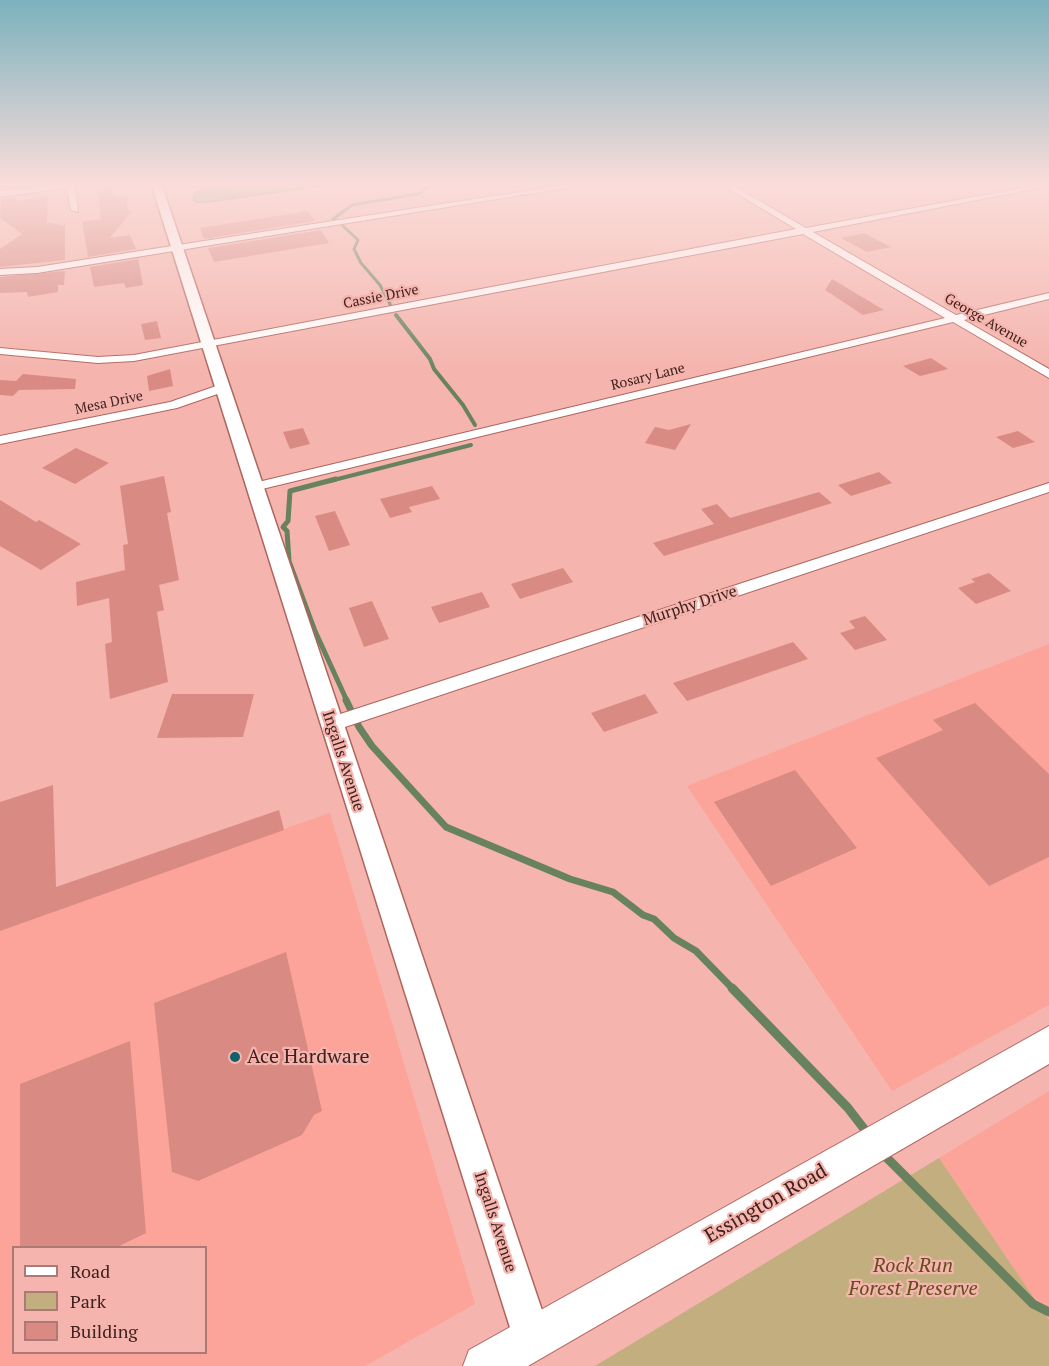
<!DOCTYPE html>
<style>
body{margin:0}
#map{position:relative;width:1049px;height:1366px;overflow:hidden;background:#f5b4ad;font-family:"PT Serif",serif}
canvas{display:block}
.legend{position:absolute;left:12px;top:1246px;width:195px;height:108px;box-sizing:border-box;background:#f5b4ad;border:2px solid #ac7974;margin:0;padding:8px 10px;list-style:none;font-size:18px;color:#3f211e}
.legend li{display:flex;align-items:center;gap:12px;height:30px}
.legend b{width:30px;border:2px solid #ac7974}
</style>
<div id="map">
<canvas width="1049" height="1366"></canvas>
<ul class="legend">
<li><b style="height:8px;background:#fff"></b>Road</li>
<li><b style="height:16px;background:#c3ae7f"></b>Park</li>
<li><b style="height:16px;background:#d98b83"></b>Building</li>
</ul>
</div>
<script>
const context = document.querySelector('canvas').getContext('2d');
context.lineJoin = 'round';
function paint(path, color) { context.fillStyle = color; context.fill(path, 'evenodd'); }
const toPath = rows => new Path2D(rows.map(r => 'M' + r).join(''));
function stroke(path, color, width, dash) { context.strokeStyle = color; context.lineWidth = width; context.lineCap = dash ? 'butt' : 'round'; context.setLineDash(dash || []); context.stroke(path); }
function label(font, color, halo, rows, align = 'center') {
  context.font = font + ' "PT Serif",serif'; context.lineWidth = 4.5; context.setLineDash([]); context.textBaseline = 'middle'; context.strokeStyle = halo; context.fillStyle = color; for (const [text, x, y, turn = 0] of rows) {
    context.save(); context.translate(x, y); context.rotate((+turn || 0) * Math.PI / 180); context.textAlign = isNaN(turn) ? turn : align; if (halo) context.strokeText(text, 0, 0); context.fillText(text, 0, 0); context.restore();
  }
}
paint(toPath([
 [1049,644,1049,1005,892,1091,687,786],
 [330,813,475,1304,365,1366,0,1366,0,928],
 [14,1248,206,1248,206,1352,14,1352],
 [1049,1091,1049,1320,939,1158]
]), '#fca49a');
paint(toPath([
 [939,1158,1049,1320,1049,1366,595,1366]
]), '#c3ae7f');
const water = toPath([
 [254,183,343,183,208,202,196,202,193,199,196,192,202,190,254,183]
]);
paint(water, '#79ac7c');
stroke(water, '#688260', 1.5);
stroke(toPath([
 [336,221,333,219,352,205,418,194,433,183],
 [343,226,358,240,354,249,361,263,380,285,391,306]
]), '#688260', 3);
stroke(toPath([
 [396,315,430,359,434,369,463,405,475,425],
 [330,481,471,445]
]), '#688260', 4);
stroke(toPath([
 [336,479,290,491,288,521,283,527,287,531,289,561,315,631,347,701]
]), '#688260', 5);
stroke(toPath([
 [346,700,359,727,372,746,446,827,570,879,613,892,643,915,654,919,674,938,696,951,733,989]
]), '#688260', 7);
stroke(toPath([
 [732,988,848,1108,868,1134],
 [883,1154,1033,1304,1049,1312]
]), '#688260', 9);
paint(toPath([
 [110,186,114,197,127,197,128,211,132,211,110,238,130,235,136,249,88,257,82,222,101,219,97,188],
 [48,196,47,223,65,225,65,260,0,267,0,249,22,234,0,218,1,199,16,197,16,201],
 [308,211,315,221,204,239,200,228],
 [321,230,329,243,214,262,208,248],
 [864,233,891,247,867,252,841,238],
 [138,259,143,285,126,288,124,283,94,287,90,267],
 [65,271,64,285,58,285,58,292,28,297,27,292,0,293,0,277],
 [832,279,884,310,863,315,825,290],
 [157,321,161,338,145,340,141,324],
 [931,358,948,369,920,376,903,366],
 [170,369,173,386,149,391,147,376],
 [23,374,76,379,75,389,19,390,13,396,0,395,0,380,16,381],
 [691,424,675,450,645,443,655,427,669,430],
 [303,428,310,444,290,449,283,432],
 [1018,431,1035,442,1013,448,996,437],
 [76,448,109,463,75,484,42,468],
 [879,472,892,483,851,496,838,485],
 [164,476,171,512,167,513,179,580,159,585,164,610,157,612,168,682,110,699,105,644,112,642,109,598,77,606,76,582,125,570,123,545,128,544,120,486],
 [432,486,440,499,409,507,412,512,390,518,380,499],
 [819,492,832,503,664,556,653,543,714,524,701,509,717,504,730,518],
 [0,500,36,522,39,520,81,544,41,570,0,546],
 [335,511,350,545,329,551,315,516],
 [563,568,573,582,520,599,511,584],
 [989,573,1011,591,976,604,958,588,975,582,971,579],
 [482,592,490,607,439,623,431,607],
 [372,601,389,639,364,647,349,608],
 [865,616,887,640,855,650,840,633,855,628,849,621],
 [793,642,808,659,687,701,673,683],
 [172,694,254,694,243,737,157,738],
 [645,694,658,713,604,732,591,713],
 [975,703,1049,774,1049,857,989,886,876,758,943,730,933,720],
 [795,770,857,848,771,886,714,802],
 [53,785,56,887,279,810,284,830,0,931,0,802],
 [286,952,322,1111,314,1115,302,1135,198,1181,172,1172,154,1003],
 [130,1041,146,1233,115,1248,20,1248,20,1084]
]), '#d98b83');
const minor = toPath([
 [66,183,89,183,75,187,78,212,71,210,67,188,0,197,0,191,66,183],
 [577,183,597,183,37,273,0,275,0,269,37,267,577,183],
 [719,183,729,183,806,228,1049,183,1049,186,813,232,956,315,1049,293,1049,299,964,320,1049,369,1049,378,953,322,254,491,247,487,254,483,945,318,803,234,134,361,98,363,0,354,0,348,98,357,134,355,796,229,719,183],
 [222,384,226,385,226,391,177,408,0,444,0,436,170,402,222,384],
 [1049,483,1049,492,339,729,332,732,325,729,323,724,325,719,1049,483]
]);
const tertiary = toPath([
 [151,183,161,183,551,1337,546,1351,532,1356,518,1351,513,1337,151,183]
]);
const secondary = toPath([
 [1049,1026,1049,1064,528,1366,463,1366,469,1350,1049,1026]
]);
stroke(minor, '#af655e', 2);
stroke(tertiary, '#af655e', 3);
stroke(secondary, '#af655e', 2);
paint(minor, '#fff');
paint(tertiary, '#fff');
paint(secondary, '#fff');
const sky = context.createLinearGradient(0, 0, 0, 374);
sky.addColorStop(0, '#7bb1bd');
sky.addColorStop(0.49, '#faddda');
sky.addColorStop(1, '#faddda00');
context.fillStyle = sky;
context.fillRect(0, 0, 1049, 374);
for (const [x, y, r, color] of [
 [235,1057,6,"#12616a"]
]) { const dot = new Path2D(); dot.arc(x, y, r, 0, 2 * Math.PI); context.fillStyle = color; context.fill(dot); stroke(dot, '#f5b4ad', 2); }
label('14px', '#3f211e', '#f5b4ad', [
 ["Cassie Drive",381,297,-11],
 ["George Avenue",986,321,30],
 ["Rosary Lane",648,377,-14],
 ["Mesa Drive",109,403,-12]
]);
label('16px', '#3f211e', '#f5b4ad', [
 ["Murphy Drive",690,606,-18],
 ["Ingalls Avenue",343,761,72],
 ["Ingalls Avenue",495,1222,72]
]);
label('20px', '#3f211e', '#f5b4ad', [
 ["Ace Hardware",247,1057]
], 'left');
label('20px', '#3f211e', '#f5b4ad', [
 ["Essington Road",766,1204,-30]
]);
label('italic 20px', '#634e1e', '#f5b4ad', [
 ["Rock Run",913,1266],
 ["Forest Preserve",913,1289]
]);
</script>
